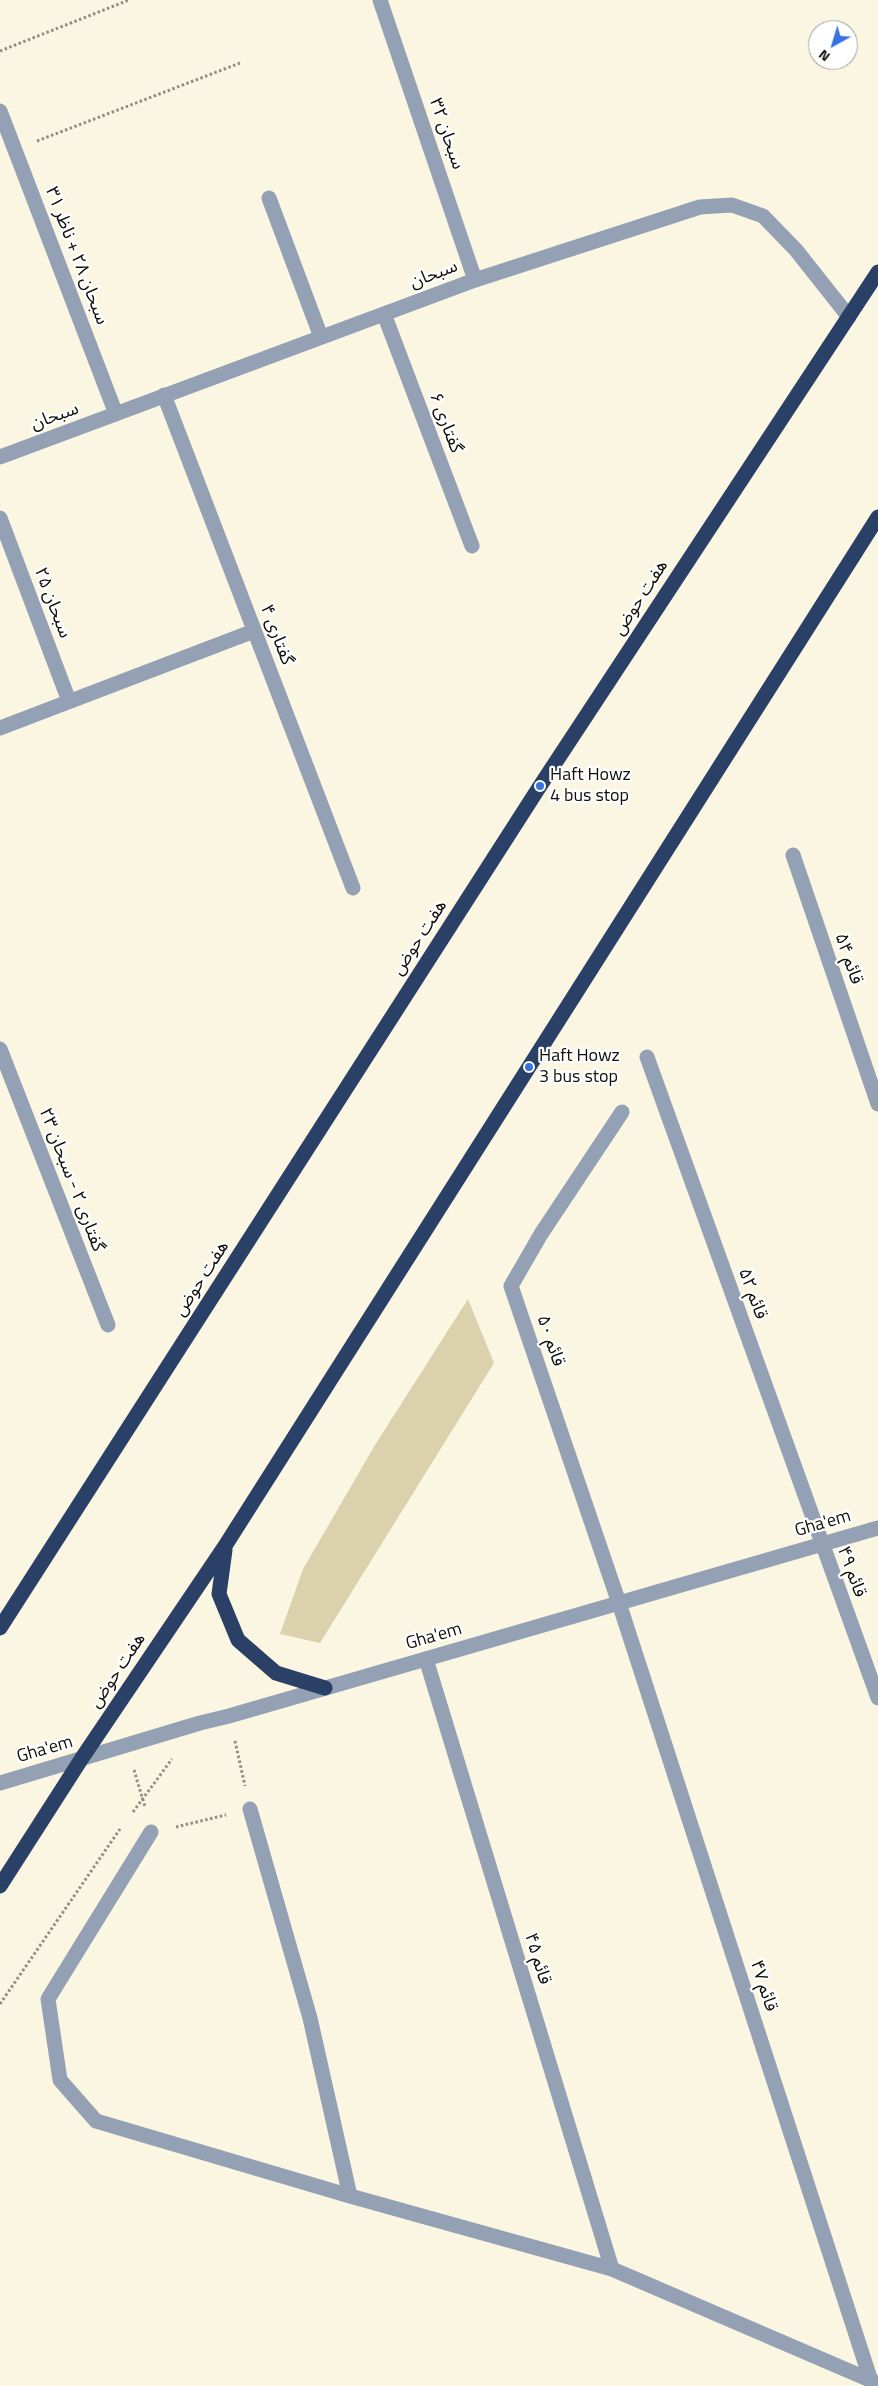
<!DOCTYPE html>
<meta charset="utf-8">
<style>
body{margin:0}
#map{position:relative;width:878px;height:2386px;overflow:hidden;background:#fbf6e2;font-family:"Titillium Web",sans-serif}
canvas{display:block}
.north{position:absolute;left:808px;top:20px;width:50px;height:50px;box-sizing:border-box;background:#fff;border:1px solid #a09f9d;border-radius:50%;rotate:219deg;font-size:14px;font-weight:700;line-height:20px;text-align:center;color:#121009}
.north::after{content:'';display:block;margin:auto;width:18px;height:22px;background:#3871e1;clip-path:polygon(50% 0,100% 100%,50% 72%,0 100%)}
</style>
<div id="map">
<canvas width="878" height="2386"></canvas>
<div class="north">N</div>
</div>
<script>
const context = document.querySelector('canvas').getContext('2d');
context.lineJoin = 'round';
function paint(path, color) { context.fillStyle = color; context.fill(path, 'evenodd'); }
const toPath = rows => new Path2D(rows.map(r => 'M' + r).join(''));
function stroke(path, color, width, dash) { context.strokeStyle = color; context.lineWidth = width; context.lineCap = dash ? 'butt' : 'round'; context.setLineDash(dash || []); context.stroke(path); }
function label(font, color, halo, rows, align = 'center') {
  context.font = font + ' "Titillium Web","Noto Sans Arabic",sans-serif'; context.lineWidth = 4.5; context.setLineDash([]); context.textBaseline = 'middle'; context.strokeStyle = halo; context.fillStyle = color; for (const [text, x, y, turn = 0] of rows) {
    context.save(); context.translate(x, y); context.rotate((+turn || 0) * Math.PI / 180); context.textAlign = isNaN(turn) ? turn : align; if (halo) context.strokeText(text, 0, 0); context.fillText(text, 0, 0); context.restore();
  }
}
paint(toPath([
 [468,1299,494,1363,320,1643,280,1634,303,1569,375,1445]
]), '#dbd2ad');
stroke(toPath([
 [0,51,129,0],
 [37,141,240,63],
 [235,1741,245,1786],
 [134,1770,145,1807],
 [133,1812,172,1759],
 [176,1827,226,1815],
 [0,2004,120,1829]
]), '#928e80', 3, [2.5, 2.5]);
stroke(toPath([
 [380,0,475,280],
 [0,111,116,414],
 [269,198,321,337],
 [384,314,472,546],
 [164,395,353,888],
 [0,457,475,280,700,207,732,205,763,216,796,250,849,317],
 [0,518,69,701],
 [0,728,254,631],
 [793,855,878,1104],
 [0,1049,108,1325],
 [647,1057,878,1698],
 [622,1112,541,1234,511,1286,619,1603,871,2381],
 [426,1659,612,2269],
 [0,1783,200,1723,229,1716,878,1528],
 [250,1809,310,2018,350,2196],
 [151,1832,48,1999,60,2080,96,2121,350,2196,612,2269,877,2383]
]), '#94a0b4', 15);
stroke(toPath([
 [225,1550,219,1594,238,1640,276,1673,325,1688],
 [0,1628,540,786,878,272],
 [0,1886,82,1758,225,1546,878,517]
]), '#2b4066', 15);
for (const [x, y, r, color] of [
 [540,786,5,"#3871e1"],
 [529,1067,5,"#3871e1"]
]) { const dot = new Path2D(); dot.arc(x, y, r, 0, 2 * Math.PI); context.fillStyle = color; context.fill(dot); stroke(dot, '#fff', 2); }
label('18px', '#121009', '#fff', [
 ["سبحان ۳۲",446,134,71],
 ["سبحان ۲۸ + ناظر ۳۱",76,256,69],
 ["سبحان",434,275,-21],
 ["سبحان",55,417,-20],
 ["گفتاری ۶",445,423,69],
 ["هفت حوض",641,598,-57],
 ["سبحان ۲۵",52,603,69],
 ["گفتاری ۴",276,635,69],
 ["هفت حوض",420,938,-57],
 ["قائم ۵۴",848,959,71],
 ["گفتاری ۲ - سبحان ۲۳",71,1180,69],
 ["هفت حوض",202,1279,-57],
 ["قائم ۵۲",752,1294,70],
 ["قائم ۵۰",550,1341,71],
 ["Gha'em",823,1524,-16],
 ["قائم ۴۹",851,1572,70],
 ["Gha'em",434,1637,-16],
 ["هفت حوض",118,1671,-56],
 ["Gha'em",45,1750,-16],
 ["قائم ۴۵",537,1959,73],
 ["قائم ۴۷",763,1986,72]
]);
label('18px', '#121009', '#fff', [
 ["Haft Howz",550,776],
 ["4 bus stop",550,797],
 ["Haft Howz",539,1057],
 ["3 bus stop",539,1078]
], 'left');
</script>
